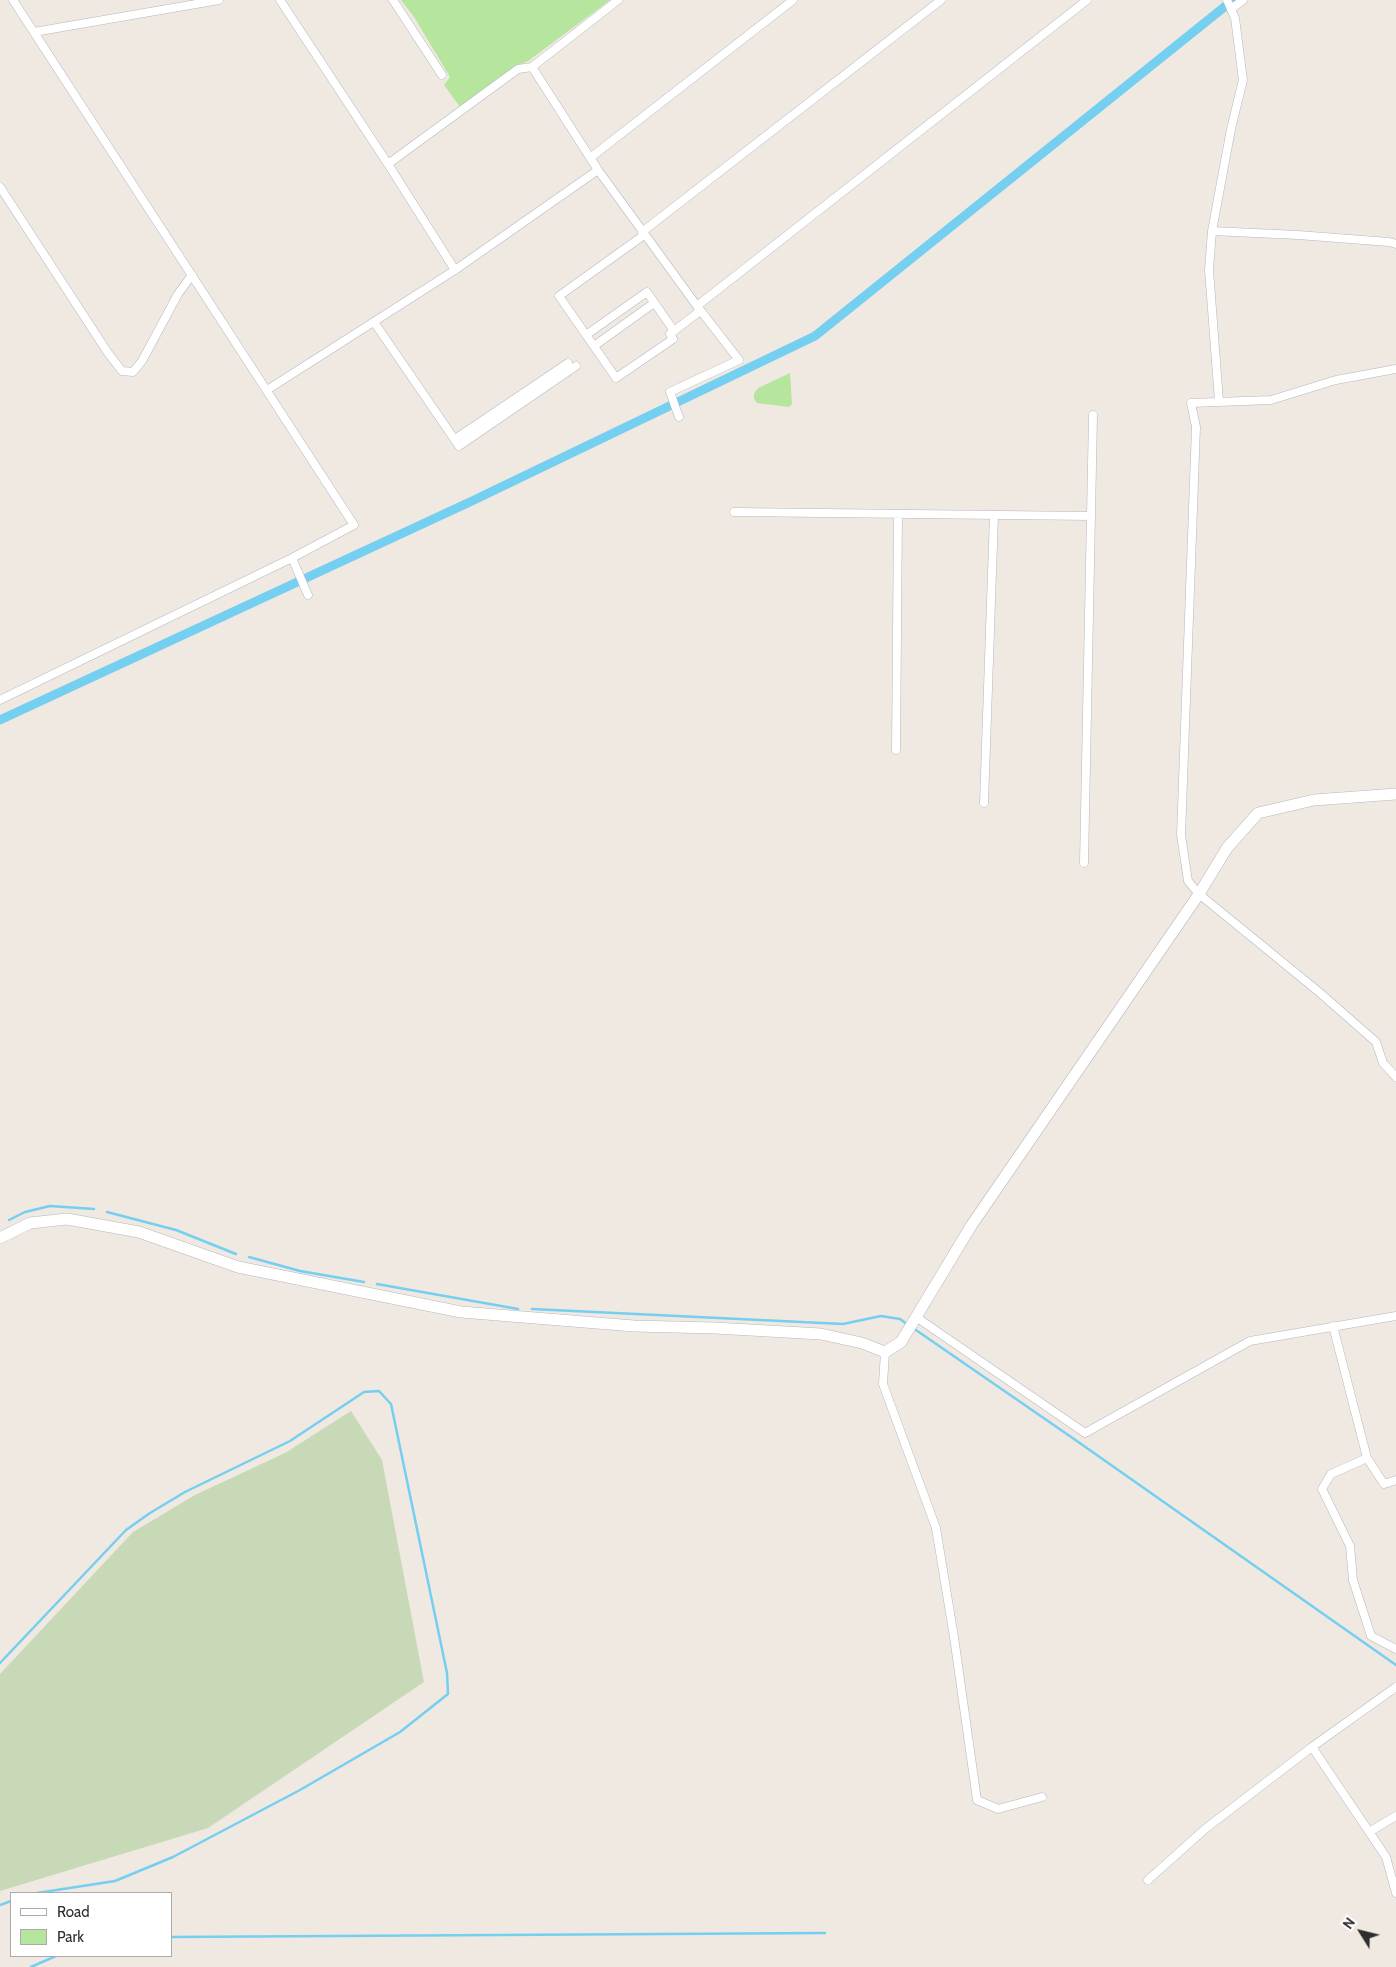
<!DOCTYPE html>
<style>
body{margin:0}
#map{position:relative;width:1396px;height:1967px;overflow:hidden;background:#efe9e1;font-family:Cabin,sans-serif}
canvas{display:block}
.legend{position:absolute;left:10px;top:1892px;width:162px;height:65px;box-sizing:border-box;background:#fff;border:1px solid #ababab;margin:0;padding:6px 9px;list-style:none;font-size:15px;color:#2e2e2e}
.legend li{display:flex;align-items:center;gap:10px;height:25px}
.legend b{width:25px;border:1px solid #ababab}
.north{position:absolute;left:1336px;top:1907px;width:50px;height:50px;-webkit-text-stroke:4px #fff;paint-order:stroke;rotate:306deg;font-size:14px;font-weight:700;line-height:20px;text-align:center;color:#2e2e2e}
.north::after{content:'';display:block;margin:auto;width:18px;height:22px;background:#2e2e2e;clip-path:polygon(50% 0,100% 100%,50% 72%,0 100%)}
</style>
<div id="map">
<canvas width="1396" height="1967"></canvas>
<ul class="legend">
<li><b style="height:6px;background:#fff"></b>Road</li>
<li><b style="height:14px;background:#b6e59e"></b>Park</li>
</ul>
<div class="north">N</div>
</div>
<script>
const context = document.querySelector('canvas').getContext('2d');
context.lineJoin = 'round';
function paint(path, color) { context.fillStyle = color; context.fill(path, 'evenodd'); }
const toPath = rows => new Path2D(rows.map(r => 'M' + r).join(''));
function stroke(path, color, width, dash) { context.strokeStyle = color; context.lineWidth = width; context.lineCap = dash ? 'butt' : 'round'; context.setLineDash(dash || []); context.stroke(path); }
paint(toPath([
 [401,0,610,0,528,61,514,67,460,107,444,85,450,77,414,17],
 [790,373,792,404,789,407,757,403,754,399,754,394,758,388]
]), '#b6e59e');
paint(toPath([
 [351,1411,382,1460,424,1682,208,1828,0,1891,0,1674,133,1532,195,1495,285,1453]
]), '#c8d9b8');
stroke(toPath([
 [107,1212,176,1230,236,1254],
 [9,1220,25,1212,50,1206,94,1209],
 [249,1257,300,1271,364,1282],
 [377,1284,518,1309],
 [532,1309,843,1324,881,1316,900,1319,908,1325],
 [913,1328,1074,1439,1396,1665],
 [0,1663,126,1530,150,1513,185,1492,290,1441,364,1392,379,1391,391,1404,447,1673,448,1694,400,1732,300,1790,173,1857,115,1881,37,1893],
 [0,1905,11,1901],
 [171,1937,825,1933],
 [31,1967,56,1956]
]), '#75cff0', 2.5);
stroke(toPath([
 [0,720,472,501,815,336,1233,0]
]), '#75cff0', 9);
const street = toPath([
 [280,0,388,164,455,270],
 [393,0,442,75],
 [1231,9,1243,0],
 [34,32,219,0],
 [532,67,598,170,697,306,739,360,670,392,679,417],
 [590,158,793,0],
 [388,164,518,69,532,67,618,0],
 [0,187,108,353,122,371,133,372,142,361,178,294,192,275],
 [1212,231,1298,235,1389,242,1396,244],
 [642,232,941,0],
 [644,235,559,296,616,378,673,339,670,334,700,311],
 [697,306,1087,0],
 [374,322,459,446,576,366],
 [586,335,647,292,674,331],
 [594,346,654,303],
 [1396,369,1336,380,1271,400,1191,403,1196,427,1181,835,1188,881,1199,894,1319,992,1376,1042,1383,1063,1396,1077],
 [267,390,455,270,598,170],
 [1219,401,1209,270,1212,231,1231,129,1243,80,1235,18,1227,0],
 [455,439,568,363],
 [734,512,1091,516],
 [292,558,308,595],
 [0,700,292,558,354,525,13,0],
 [896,750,898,514],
 [984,803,994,515],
 [1084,863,1093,415],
 [916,1317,1085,1433,1250,1341,1396,1316],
 [1333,1326,1367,1458,1384,1484,1396,1480],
 [885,1352,883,1384,936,1528,954,1637,977,1800,998,1809,1042,1797],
 [1367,1458,1331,1474,1322,1489,1350,1546,1353,1580,1371,1636,1396,1649],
 [1312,1747,1386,1857,1396,1893],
 [1369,1832,1396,1816],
 [1148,1880,1205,1829,1312,1747,1396,1687]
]);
const secondary = toPath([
 [0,1238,30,1223,67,1219,139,1232,238,1267,461,1312,634,1326,715,1328,821,1334,862,1343,885,1352,901,1342,971,1226,1199,894,1227,848,1258,813,1314,800,1396,794]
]);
stroke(street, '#b4b7c1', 9);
stroke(secondary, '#b4b7c1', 12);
stroke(street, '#fff', 8);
stroke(secondary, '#fff', 11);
</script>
